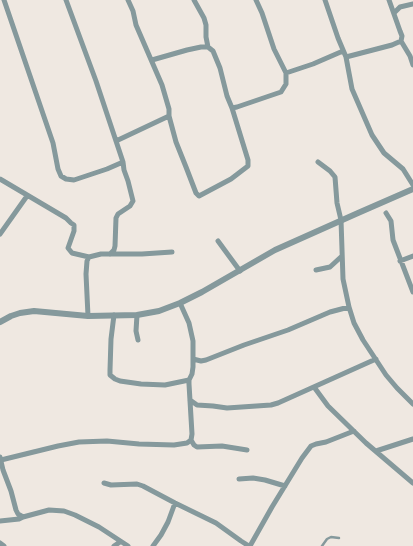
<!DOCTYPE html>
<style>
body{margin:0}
canvas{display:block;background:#efe8e1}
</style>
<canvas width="413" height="546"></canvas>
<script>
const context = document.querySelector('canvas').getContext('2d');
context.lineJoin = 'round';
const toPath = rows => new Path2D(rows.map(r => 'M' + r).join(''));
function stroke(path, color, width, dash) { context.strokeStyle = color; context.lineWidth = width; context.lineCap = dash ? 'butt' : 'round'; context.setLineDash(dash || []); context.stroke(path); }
stroke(toPath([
 [322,546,327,539,331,537,339,538]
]), '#85999c', 2.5);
stroke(toPath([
 [4,0,53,143,58,169,61,176,66,179,74,180,107,169,123,162,96,81,66,0],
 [194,0,204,18,206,25,206,37,208,47],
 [325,0,338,38,346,57,352,89,372,135,384,153,403,169,413,185],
 [389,0,400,31,402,36,401,41,410,56,413,65],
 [394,13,400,7,413,4],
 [346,57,392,45,401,41],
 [152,60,187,50,201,47,208,47,213,51,220,68,227,96,232,108,248,160,248,166,231,179,199,196,196,193,186,167,176,142,169,116],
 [286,73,313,64,343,51],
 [232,108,237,107,281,92,286,84,286,73,274,49,262,13,256,0],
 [116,141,169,116,169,109,162,85,136,25,133,11,128,0],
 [318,162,330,171,335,177,337,203,341,220,343,279,349,307,354,323,363,340,386,375,397,388,413,404],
 [0,179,66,218,71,223,74,225,74,231,68,248,72,253,89,257,101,254,142,254,172,252],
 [386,213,391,221,393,240,413,292],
 [0,234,27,196],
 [218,241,240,271],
 [110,254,114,250,115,246,116,218,118,214,130,206,133,201,128,181,124,170,123,162],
 [400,261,413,256],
 [316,270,330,267,342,256],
 [114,315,111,339,110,370,110,375,115,379,120,381,141,384,165,385,189,380],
 [137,315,136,331,138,340],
 [88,316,86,274,87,261,89,257],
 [193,359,201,361,206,360,244,345,288,330,330,312,349,307],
 [314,387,328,406,366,443,413,483],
 [190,400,197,405,213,406,227,408,271,405,278,403,376,359],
 [191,440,194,445,197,447,222,446,247,450],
 [376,451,413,439],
 [0,457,3,470,11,491,16,510,18,514,23,517],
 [1,460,58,446,79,442,107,441,139,444,174,445,187,443,191,440,192,434,189,384,189,380,192,374,193,367,193,341,189,323,180,303],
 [239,479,253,478,265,480,285,486],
 [104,483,111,485,137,484,143,486,175,503,216,523,241,541,249,546],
 [0,521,19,519,23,517,49,510,64,511,75,515,99,527,128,546],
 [0,543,4,546],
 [114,546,120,542],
 [153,546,161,535,168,522,175,503],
 [250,546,272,507,302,458,311,446,316,444,326,442,354,431]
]), '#85999c', 5);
stroke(toPath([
 [0,322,11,316,20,313,34,311,88,316,137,315,159,311,180,303,202,292,275,250,358,213,413,189]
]), '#85999c', 6);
</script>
